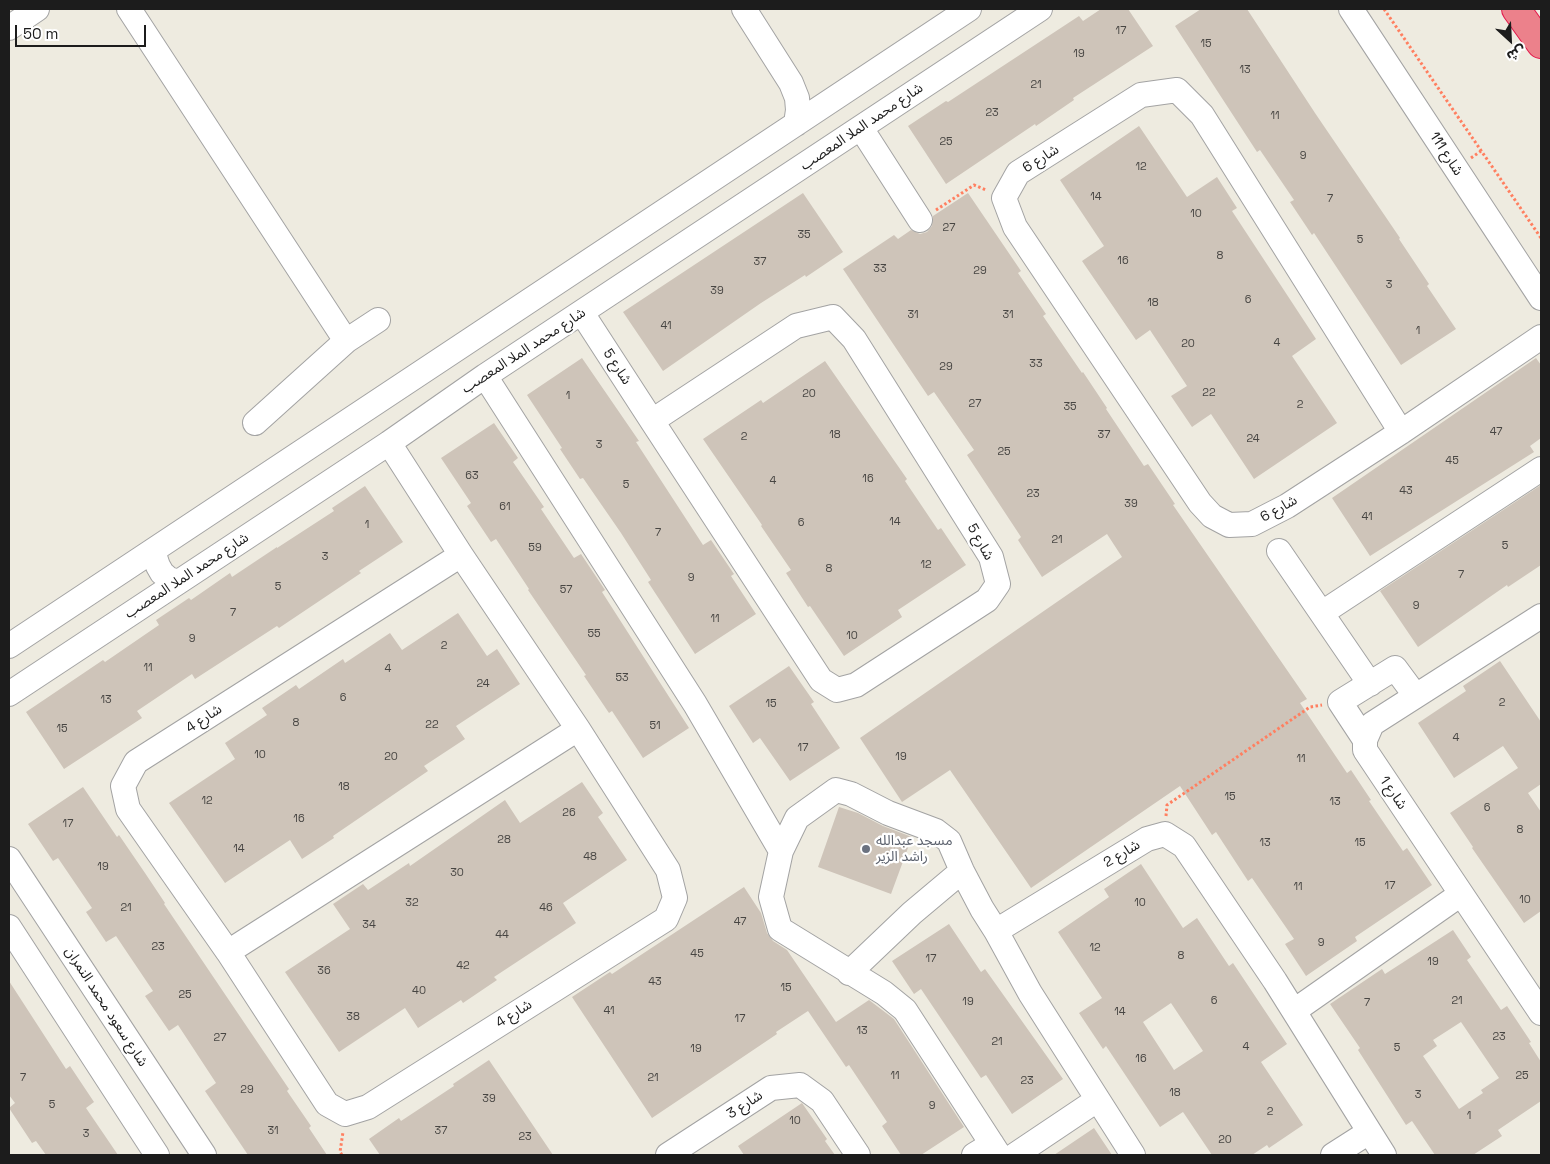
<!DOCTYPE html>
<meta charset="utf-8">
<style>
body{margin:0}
#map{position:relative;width:1550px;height:1164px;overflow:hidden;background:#eeebe0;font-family:"Space Grotesk","Noto Sans Arabic",sans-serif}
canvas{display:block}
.frame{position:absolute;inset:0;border:10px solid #1c1c1c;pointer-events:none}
.north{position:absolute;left:1485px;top:15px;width:50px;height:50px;-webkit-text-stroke:4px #fff;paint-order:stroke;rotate:155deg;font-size:14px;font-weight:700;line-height:20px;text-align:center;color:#1c1c1c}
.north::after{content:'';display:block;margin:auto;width:18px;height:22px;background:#1c1c1c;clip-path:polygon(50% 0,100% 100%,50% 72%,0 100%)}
.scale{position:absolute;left:15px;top:25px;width:131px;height:22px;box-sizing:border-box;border:2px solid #1c1c1c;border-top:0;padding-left:6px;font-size:15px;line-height:18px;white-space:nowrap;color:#1c1c1c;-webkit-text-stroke:4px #fff;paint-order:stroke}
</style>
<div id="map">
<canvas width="1550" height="1164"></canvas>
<div class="frame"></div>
<div class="north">ش</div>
<div class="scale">50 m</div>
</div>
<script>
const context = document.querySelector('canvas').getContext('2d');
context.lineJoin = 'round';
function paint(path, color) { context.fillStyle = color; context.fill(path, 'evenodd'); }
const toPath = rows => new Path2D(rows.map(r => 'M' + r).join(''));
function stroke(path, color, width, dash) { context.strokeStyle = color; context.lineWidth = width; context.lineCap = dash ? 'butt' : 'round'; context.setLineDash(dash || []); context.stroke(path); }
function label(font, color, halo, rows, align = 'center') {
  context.font = font + ' "Space Grotesk","Noto Sans Arabic",sans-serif'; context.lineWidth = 4.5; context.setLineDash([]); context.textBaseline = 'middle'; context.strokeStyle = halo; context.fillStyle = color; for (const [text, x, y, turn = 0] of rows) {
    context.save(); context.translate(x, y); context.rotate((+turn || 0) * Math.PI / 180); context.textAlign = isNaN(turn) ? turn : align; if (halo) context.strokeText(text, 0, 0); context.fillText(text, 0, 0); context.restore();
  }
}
paint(toPath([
 [1101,9,1128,9,1153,46,1073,98,1074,100,1036,126,1035,124,946,184,908,126,946,101,948,102,1079,16,1083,21],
 [1201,9,1247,9,1315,113,1400,238,1399,239,1429,284,1427,286,1456,329,1401,365,1314,233,1312,235,1290,202,1294,200,1260,150,1257,152,1175,26],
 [1139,126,1187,197,1217,177,1237,208,1232,211,1316,339,1292,356,1337,423,1254,479,1211,414,1192,427,1171,396,1187,386,1150,330,1136,340,1082,261,1104,246,1060,180],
 [803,193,843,252,806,277,805,275,761,303,663,371,623,312],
 [968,193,1021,271,1018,273,1046,314,1043,316,1082,373,1083,372,1107,408,1106,409,1144,466,1148,464,1175,504,1173,505,1307,699,1300,703,1347,773,1351,770,1371,800,1369,801,1403,851,1407,848,1432,885,1355,937,1357,941,1306,976,1285,944,1294,939,1252,878,1248,881,1216,832,1212,835,1180,786,1031,888,950,770,902,802,860,738,1122,557,1107,534,1042,577,1018,540,1021,537,967,455,974,450,934,392,928,396,843,269,894,235,898,239,911,230,920,234,927,232,932,226,933,216],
 [582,358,639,441,636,442,703,545,711,540,734,574,731,576,756,614,695,654,648,582,651,580,621,533,583,478,580,479,560,449,562,448,527,395],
 [1536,358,1541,365,1541,438,1530,446,1534,452,1370,556,1332,498],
 [825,361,907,479,905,481,938,530,941,528,966,565,898,610,902,617,844,656,810,606,808,607,786,573,791,570,761,526,762,525,703,439,761,400,763,403],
 [494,423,518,458,513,462,544,507,541,509,574,558,581,554,605,590,602,592,689,728,643,758,612,711,609,713,584,676,586,675,528,590,529,589,496,539,491,542,467,506,471,503,441,458],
 [1541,485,1541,565,1508,587,1507,585,1418,647,1380,591],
 [365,486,403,542,359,571,361,573,279,628,277,626,195,679,192,674,137,711,142,718,64,769,26,712,103,660,105,662,159,625,156,620,189,598,191,600,230,573,232,577,277,547,277,548,334,511,332,508],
 [458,613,487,656,497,649,520,684,456,726,465,739,424,766,428,771,333,836,334,838,302,859,290,840,225,883,169,803,235,759,225,743,267,715,262,708,296,685,299,689,343,659,345,663,390,633,402,650],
 [1500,661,1541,722,1541,784,1528,793,1541,812,1541,911,1524,923,1472,848,1473,847,1450,813,1518,768,1503,746,1454,778,1418,723,1466,691,1463,686],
 [789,666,814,702,811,704,840,748,790,781,760,738,753,743,729,706],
 [582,782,603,813,598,817,627,860,563,903,576,923,494,977,497,980,463,1003,461,1000,418,1028,405,1008,339,1052,285,972,350,929,333,904,363,884,368,890,409,863,410,866,505,800,520,823],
 [83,787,117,837,119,835,145,873,165,903,164,904,289,1089,287,1091,311,1126,309,1128,327,1155,248,1155,205,1091,216,1083,178,1025,169,1031,145,996,153,991,116,936,106,942,86,912,92,908,58,858,53,861,28,824],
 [839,807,858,813,883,826,912,837,891,894,818,867],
 [1141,864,1183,928,1197,918,1229,966,1233,963,1287,1044,1261,1062,1303,1125,1269,1148,1267,1145,1252,1155,1212,1155,1183,1112,1160,1127,1106,1046,1103,1049,1079,1013,1102,998,1058,932,1109,897,1104,889],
 [1171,1003,1203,1051,1174,1070,1143,1022],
 [744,887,761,913,767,933,773,941,787,950,836,1022,869,1000,894,1019,964,1127,921,1155,901,1155,882,1126,887,1122,849,1065,846,1067,808,1011,776,1032,777,1034,731,1065,652,1118,572,997,610,972,612,974],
 [949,924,981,972,985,969,1063,1079,1012,1114,986,1075,981,1078,921,989,914,994,892,961],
 [1453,930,1471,957,1467,960,1501,1010,1507,1006,1531,1042,1529,1043,1541,1062,1541,1101,1498,1130,1502,1136,1473,1155,1435,1155,1412,1121,1406,1125,1358,1050,1360,1048,1330,1004,1382,969,1385,974],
 [1461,1022,1499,1078,1481,1090,1483,1093,1459,1109,1423,1056,1437,1046,1433,1040],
 [9,981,66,1069,70,1066,94,1102,86,1108,118,1155,46,1155,36,1141,32,1143,9,1108,15,1103,9,1095],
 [489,1060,553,1155,380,1155,369,1139,399,1118,401,1121,454,1086,453,1084],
 [802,1103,827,1139,825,1141,835,1155,744,1155,738,1146],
 [1094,1128,1112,1155,1054,1155]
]), '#cec4b9');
const minor = toPath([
 [129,9,346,341],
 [744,9,791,83,797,98,798,110,796,124],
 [1351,9,1541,298],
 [9,28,37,9],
 [861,128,920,220],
 [582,313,652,421,821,680,837,690,856,685,987,600,998,584,991,557,854,339,833,317,796,326,652,421],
 [485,376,695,704,781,851],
 [255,423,346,341,378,320],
 [1401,432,1202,115,1177,90,1141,95,1018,173,1004,198,1015,227,1200,503,1212,516,1229,525,1252,524,1287,506,1401,432,1541,337],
 [389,443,461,555,578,729,668,870,675,898,666,919,368,1107,345,1114,327,1104,228,952,128,809,123,786,136,762,461,555],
 [156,549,155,557,158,566,162,573,169,579,178,582],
 [1279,551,1370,684],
 [1322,613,1541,469],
 [1541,616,1372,724,1365,740,1365,750,1541,1013],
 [9,646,969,9],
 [9,694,389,443,485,376,1040,9],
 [1365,740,1340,702,1395,668,1415,695],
 [9,859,204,1155],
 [9,927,157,1155],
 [996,931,1147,839,1165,834,1184,846,1275,981,1384,1155],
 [228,952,578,729],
 [849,973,912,913,962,871],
 [1294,1011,1461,894],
 [668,1155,771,1088,800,1085,822,1101,858,1155],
 [974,1155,992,1144],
 [999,1155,905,1010,884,993,780,929,771,897,781,851,797,818,836,790,851,794,888,813,936,831,949,841,962,871,982,909,996,931,1030,993,1133,1155],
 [1015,1155,1097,1100],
 [1333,1155,1369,1132]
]);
const highway = toPath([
 [1516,9,1541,44]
]);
stroke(minor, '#a3a3a3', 26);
stroke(highway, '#e2174a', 30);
stroke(toPath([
 [1384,9,1541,238],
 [1471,158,1481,151],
 [936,210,974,185,986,190],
 [1166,816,1167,805,1310,707,1322,705],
 [342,1155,340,1152,343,1132]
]), '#ff7f60', 3, [2.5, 2.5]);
stroke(minor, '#fff', 24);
stroke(highway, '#ec818b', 28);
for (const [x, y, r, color] of [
 [866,849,5,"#6b7280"]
]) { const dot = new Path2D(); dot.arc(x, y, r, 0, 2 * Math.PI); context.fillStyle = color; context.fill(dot); stroke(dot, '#fff', 2); }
label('11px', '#484643', null, [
 ["17",1121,31],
 ["15",1206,44],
 ["19",1079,54],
 ["13",1245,70],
 ["21",1036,85],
 ["23",992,113],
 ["11",1275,116],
 ["25",946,142],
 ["9",1303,156],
 ["12",1141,167],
 ["14",1096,197],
 ["7",1330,199],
 ["10",1196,214],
 ["27",949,228],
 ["35",804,235],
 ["5",1360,240],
 ["8",1220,256],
 ["16",1123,261],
 ["37",760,262],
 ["33",880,269],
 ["29",980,271],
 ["3",1389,285],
 ["39",717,291],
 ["6",1248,300],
 ["18",1153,303],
 ["31",913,315],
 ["31",1008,315],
 ["41",666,326],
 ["1",1418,331],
 ["4",1277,343],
 ["20",1188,344],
 ["33",1036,364],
 ["29",946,367],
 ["22",1209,393],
 ["20",809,394],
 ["1",568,396],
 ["27",975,404],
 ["2",1300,405],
 ["35",1070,407],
 ["47",1496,432],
 ["18",835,435],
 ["37",1104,435],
 ["2",744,437],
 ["24",1253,439],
 ["3",599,445],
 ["25",1004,452],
 ["45",1452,461],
 ["63",472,476],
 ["16",868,479],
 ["4",773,481],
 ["5",626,485],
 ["43",1406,491],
 ["23",1033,494],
 ["39",1131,504],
 ["61",505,507],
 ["41",1367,517],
 ["14",895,522],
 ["6",801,523],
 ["1",367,525],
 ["7",658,533],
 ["21",1057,540],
 ["5",1505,546],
 ["59",535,548],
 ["3",325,557],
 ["12",926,565],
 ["8",829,569],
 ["7",1461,575],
 ["9",691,578],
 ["5",278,587],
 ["57",566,590],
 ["9",1416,606],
 ["7",233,613],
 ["11",715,619],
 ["55",594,634],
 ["10",852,636],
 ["9",192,639],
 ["2",444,646],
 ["11",148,668],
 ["4",388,669],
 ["53",622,678],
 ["24",483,684],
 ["6",343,698],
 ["13",106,700],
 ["2",1502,703],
 ["15",771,704],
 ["8",296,723],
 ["22",432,725],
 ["51",655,726],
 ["15",62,729],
 ["4",1456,738],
 ["17",803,748],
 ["10",260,755],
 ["20",391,757],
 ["19",901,757],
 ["11",1301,759],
 ["18",344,787],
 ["15",1230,797],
 ["12",207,801],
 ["13",1335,802],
 ["6",1487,808],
 ["26",569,813],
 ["16",299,819],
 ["17",68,824],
 ["8",1520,830],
 ["28",504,840],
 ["13",1265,843],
 ["15",1360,843],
 ["14",239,849],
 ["48",590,857],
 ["19",103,867],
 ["30",457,873],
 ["17",1390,886],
 ["11",1298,887],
 ["10",1525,900],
 ["32",412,903],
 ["10",1140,903],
 ["21",126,908],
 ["46",546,908],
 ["47",740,922],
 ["34",369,925],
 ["44",502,935],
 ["9",1321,943],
 ["23",158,947],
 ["12",1095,948],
 ["45",697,954],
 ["8",1181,956],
 ["17",931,959],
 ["19",1433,962],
 ["42",463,966],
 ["36",324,971],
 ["43",655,982],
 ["15",786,988],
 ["40",419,991],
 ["25",185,995],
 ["6",1214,1001],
 ["21",1457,1001],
 ["19",968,1002],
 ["7",1367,1003],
 ["41",609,1011],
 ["14",1120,1012],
 ["38",353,1017],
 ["17",740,1019],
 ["13",862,1031],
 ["23",1499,1037],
 ["27",220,1038],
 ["21",997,1042],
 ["4",1246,1047],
 ["5",1397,1048],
 ["19",696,1049],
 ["16",1141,1059],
 ["11",895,1076],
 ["25",1522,1076],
 ["7",23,1078],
 ["21",653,1078],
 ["23",1027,1081],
 ["29",247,1090],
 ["18",1175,1093],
 ["3",1418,1095],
 ["39",489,1099],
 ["5",52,1105],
 ["9",932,1106],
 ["2",1270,1112],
 ["1",1469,1116],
 ["10",795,1121],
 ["31",273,1131],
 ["37",441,1131],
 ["3",86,1134],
 ["23",525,1137],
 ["20",1225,1140]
]);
label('14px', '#1c1c1c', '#fff', [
 ["شارع محمد الملا المعصب",862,127,-34],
 ["شارع 111",1446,154,57],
 ["شارع 6",1041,159,-32],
 ["شارع محمد الملا المعصب",524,351,-33],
 ["شارع 5",617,367,57],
 ["شارع 6",1279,509,-29],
 ["شارع 5",980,542,61],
 ["شارع محمد الملا المعصب",187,576,-33],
 ["شارع 4",204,719,-33],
 ["شارع 1",1393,793,56],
 ["شارع 2",1122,854,-31],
 ["شارع سعود محمد النمران",106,1007,57],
 ["شارع 4",514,1014,-32],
 ["شارع 3",745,1105,-33]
]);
label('14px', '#5b616d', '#fff', [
 ["مسجد عبدالله",876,841],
 ["راشد الزير",876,857]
], 'left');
</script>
